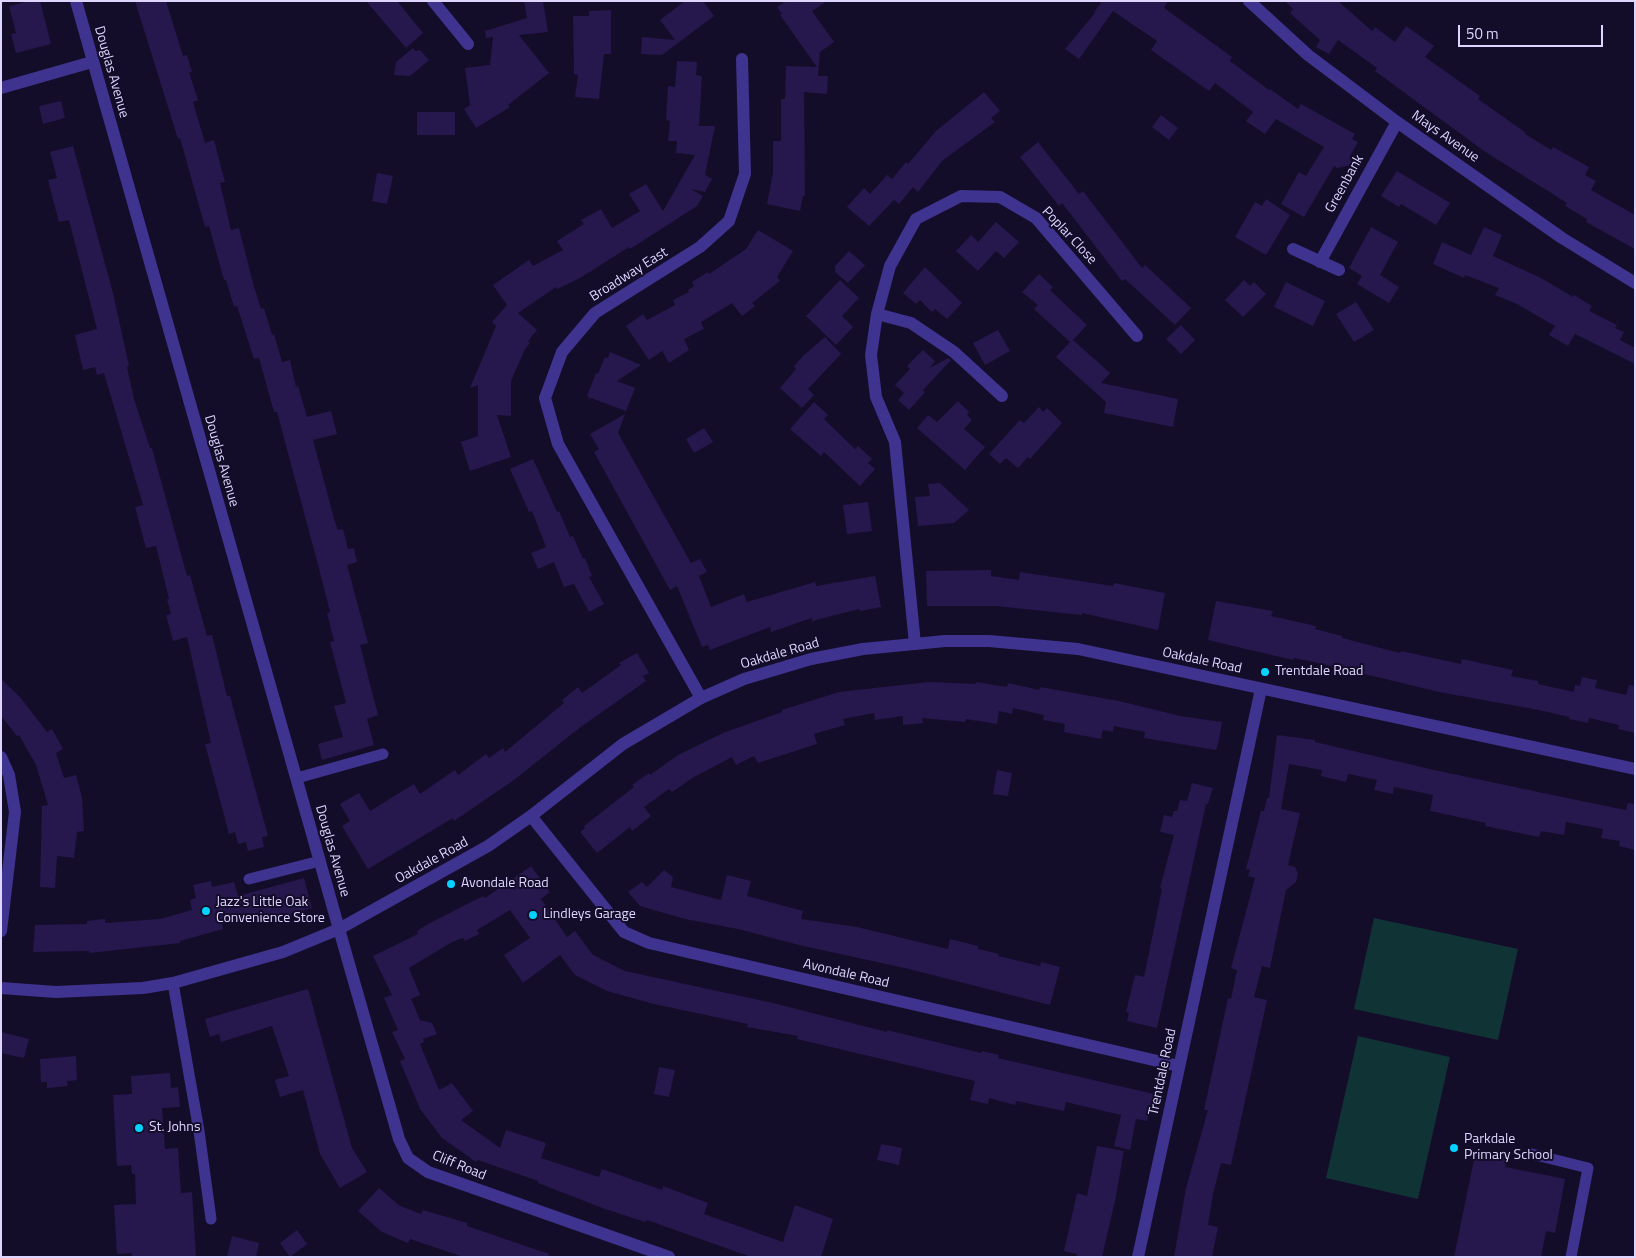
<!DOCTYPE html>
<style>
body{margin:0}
#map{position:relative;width:1636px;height:1258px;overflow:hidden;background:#140d2a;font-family:"Titillium Web",sans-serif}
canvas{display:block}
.frame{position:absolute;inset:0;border:2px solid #ded6ff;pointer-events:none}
.scale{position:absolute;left:1458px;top:25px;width:145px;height:22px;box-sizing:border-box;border:2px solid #ded6ff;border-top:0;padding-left:6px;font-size:15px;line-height:18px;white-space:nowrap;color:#ded6ff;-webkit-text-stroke:4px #140d2a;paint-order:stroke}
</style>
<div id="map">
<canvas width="1636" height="1258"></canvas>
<div class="frame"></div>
<div class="scale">50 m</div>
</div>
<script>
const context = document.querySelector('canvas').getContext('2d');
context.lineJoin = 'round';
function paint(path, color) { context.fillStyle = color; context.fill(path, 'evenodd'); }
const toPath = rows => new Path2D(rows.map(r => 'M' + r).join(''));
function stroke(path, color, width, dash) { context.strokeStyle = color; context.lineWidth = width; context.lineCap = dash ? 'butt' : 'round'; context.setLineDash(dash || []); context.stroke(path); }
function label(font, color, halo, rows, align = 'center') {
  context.font = font + ' "Titillium Web",sans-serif'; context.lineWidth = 4; context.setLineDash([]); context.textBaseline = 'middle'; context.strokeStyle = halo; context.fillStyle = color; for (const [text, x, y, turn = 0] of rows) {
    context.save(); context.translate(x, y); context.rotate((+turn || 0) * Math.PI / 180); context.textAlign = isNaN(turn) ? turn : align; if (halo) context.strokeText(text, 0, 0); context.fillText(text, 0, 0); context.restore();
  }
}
paint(toPath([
 [1374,918,1518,949,1498,1040,1354,1009],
 [1358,1036,1450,1057,1418,1199,1326,1178]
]), '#103335');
paint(toPath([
 [29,1,40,1,51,44,16,53,11,34,16,33,9,6],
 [135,1,166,1,183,56,187,55,192,72,189,72,198,100,193,102,205,143,214,140,225,182,220,183,231,230,239,228,253,283,261,309,264,308,272,335,274,334,282,362,290,360,296,387,298,386,307,417,331,411,337,434,313,440,335,522,338,530,343,529,348,549,354,548,357,562,347,565,368,643,360,645,378,715,367,719,374,745,322,760,318,744,343,737,334,706,346,703,330,642,334,641,327,613,330,612,321,576,277,412,274,412,259,358,254,359,237,306,234,307,226,280,224,280,209,226,205,227,180,138,178,139],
 [366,1,397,1,423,33,406,48],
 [524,1,543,1,548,32,519,35,549,73,508,105,510,107,476,128,464,109,470,105,465,68,490,65,493,37,486,38,485,31,527,18],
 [685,1,703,1,714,16,662,55,641,54,642,37,675,40,660,20],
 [786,1,827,1,812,11,834,42,820,52,818,76,828,76,827,94,804,92,805,196,803,196,800,211,767,204,773,173,773,141,781,141,781,99,785,99,786,66,817,67,780,15,782,14,777,7],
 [1099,1,1168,1,1164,8,1232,57,1230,61,1269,90,1270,89,1298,109,1301,104,1355,134,1352,139,1358,142,1350,156,1352,165,1337,168,1334,166,1304,217,1281,204,1299,172,1306,176,1324,147,1276,119,1265,134,1246,121,1253,112,1215,83,1209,91,1151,50,1157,41,1113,11,1079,59,1065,49,1095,13,1094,12,1101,3],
 [1285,1,1338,1,1372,31,1375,27,1395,42,1406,26,1434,46,1425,57,1480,96,1478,99,1526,133,1525,134,1551,150,1553,147,1589,167,1585,175,1596,181,1591,190,1635,215,1635,249,1586,222,1587,219,1565,206,1567,203,1484,151,1375,71,1377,68,1338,40,1329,54,1316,47,1320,40,1290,13,1293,9],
 [611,10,611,54,604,54,599,99,575,97,578,75,574,74,573,16,589,16,589,11],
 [413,48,415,51,420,50,429,60,410,76,394,75,396,62],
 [677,61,697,62,696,75,702,76,699,126,715,126,705,175,712,179,705,192,691,189,703,196,697,206,630,249,629,247,580,278,557,289,556,287,518,313,537,330,528,341,530,343,525,349,511,381,511,416,497,415,511,457,470,471,461,442,478,436,478,385,470,388,496,326,492,322,507,305,493,285,529,260,533,266,563,250,557,241,584,224,581,220,601,209,612,228,640,211,629,194,646,184,663,211,695,155,676,153,677,141,668,141,670,121,666,120,668,86,675,87],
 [984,92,1000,111,991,118,995,122,942,161,918,192,913,187,899,204,894,200,869,226,847,207,864,188,870,194,887,175,892,179,906,162,908,164,936,131],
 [61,101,65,118,43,124,39,106],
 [417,112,455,112,455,135,417,135],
 [1161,115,1178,128,1169,140,1152,127],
 [1038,142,1079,194,1083,191,1142,268,1145,265,1191,308,1175,325,1125,279,1122,281,1062,203,1059,206,1020,157],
 [73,146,113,293,129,366,127,367,134,399,150,448,152,448,187,576,190,575,207,636,212,635,227,696,230,696,268,836,262,837,264,847,248,851,246,842,238,844,235,832,229,834,205,744,211,743,187,637,173,641,166,615,171,614,167,599,169,599,156,546,146,548,135,507,143,505,104,373,97,375,95,367,83,370,75,335,97,329,69,220,59,222,48,180,57,178,50,152],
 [1397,171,1450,203,1436,225,1401,204,1399,207,1381,196],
 [377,173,393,176,387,204,372,201],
 [1266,199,1290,215,1266,255,1235,237,1255,202,1262,206],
 [996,222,1019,242,1004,258,996,251,978,271,956,251,971,235,978,242],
 [1371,227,1398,242,1380,275,1399,287,1389,303,1357,284,1362,276,1349,268],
 [1484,227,1502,235,1493,256,1541,278,1573,297,1574,295,1592,306,1589,311,1617,325,1615,328,1624,332,1620,340,1635,348,1635,364,1575,334,1568,346,1549,335,1555,326,1517,304,1495,295,1499,288,1465,275,1464,278,1433,264,1442,242,1471,255],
 [758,230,793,251,777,277,780,281,752,303,755,306,742,316,732,303,701,322,704,329,684,339,689,350,669,363,662,351,649,360,626,326,643,314,647,320,675,305,673,300,689,292,688,290,694,286,692,282,708,272,709,274,746,249],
 [849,251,865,265,848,283,835,272,835,266],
 [925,267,962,303,947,319,935,309,932,312,920,300,916,304,903,293],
 [1039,274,1053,287,1050,290,1087,325,1073,340,1110,373,1101,383,1178,399,1173,427,1104,413,1106,402,1056,357,1070,342,1034,309,1038,305,1022,292],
 [840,280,859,298,842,316,853,327,836,345,806,316],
 [1244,280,1250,286,1254,282,1266,294,1243,317,1225,300],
 [1286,282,1325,301,1313,326,1274,307],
 [1356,302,1374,330,1354,342,1336,314],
 [1181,325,1195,340,1181,354,1166,339],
 [998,330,1010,351,985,365,973,343],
 [825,337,841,354,808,389,814,395,802,408,780,388,796,369,794,366,804,355],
 [923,350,935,361,930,368,948,358,951,360,923,390,925,392,909,410,898,400,904,393,895,385,910,369,907,366],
 [610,352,641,365,617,381,635,388,626,411,591,398,588,400,589,397,587,396,596,373,598,374,605,357,608,358],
 [958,401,969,412,967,415,972,420,964,429,985,447,965,470,917,428,928,415,937,422],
 [814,402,828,415,824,419,830,425,855,449,858,446,872,459,868,463,875,469,860,486,824,452,821,456,790,429],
 [1039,407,1043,412,1047,408,1062,423,1030,459,1028,457,1018,468,1006,458,1000,464,989,454,1020,420,1024,423],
 [625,414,618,433,691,563,700,559,707,572,699,576,711,607,744,594,747,602,815,582,816,586,875,576,881,607,860,611,859,609,812,621,812,618,771,632,770,627,710,650,708,645,702,647,677,586,670,590,594,452,599,449,590,434],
 [704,428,713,442,694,453,686,439],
 [533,459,557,512,559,511,570,537,573,536,583,559,585,558,592,576,589,577,604,604,589,612,574,584,564,587,554,562,538,569,531,553,546,547,532,511,529,512,510,469],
 [940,483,969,510,954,523,918,526,915,497,930,496,928,484],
 [868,502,872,531,847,534,843,505],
 [991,570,991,576,1019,580,1020,572,1113,586,1114,583,1165,593,1158,630,1082,613,1082,615,996,606,927,606,926,571],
 [1216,601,1273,611,1271,616,1316,626,1315,629,1342,636,1342,638,1400,653,1401,651,1461,664,1462,659,1513,670,1511,676,1538,681,1538,684,1574,692,1575,685,1580,686,1582,677,1597,680,1595,688,1626,695,1629,685,1635,686,1635,733,1618,729,1619,725,1589,718,1588,723,1569,719,1569,717,1539,710,1439,692,1323,664,1294,658,1293,660,1208,640],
 [637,653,649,673,643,676,646,681,578,729,514,780,454,821,453,818,368,869,342,826,350,821,340,804,359,793,370,811,414,784,420,794,455,770,458,775,486,754,489,758,503,748,505,752,564,703,562,700,578,687,582,693,621,665,619,663],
 [1,679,20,697,47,732,52,729,63,749,56,753,64,778,76,775,82,797,84,831,77,832,74,858,57,856,55,888,40,887,42,806,48,805,36,765,19,735,17,736,1,716],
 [929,682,976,684,976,682,1007,687,1008,683,1039,690,1040,687,1119,701,1180,716,1222,722,1219,740,1216,750,1144,738,1145,732,1114,726,1113,732,1103,730,1101,739,1064,732,1065,724,1043,720,1044,715,1013,708,1012,714,999,711,997,724,966,719,965,722,922,718,923,723,903,725,903,716,875,720,874,713,843,719,845,725,814,734,817,744,758,763,754,756,736,765,732,757,694,777,672,792,669,789,644,807,651,816,632,831,630,827,597,853,580,832,585,828,584,826,634,787,632,785,649,773,650,775,678,755,723,733,782,712,782,710,839,692],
 [1277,735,1315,740,1315,742,1434,770,1586,802,1626,810,1628,803,1635,804,1635,850,1619,846,1620,841,1601,838,1603,829,1566,822,1564,835,1541,831,1539,837,1485,826,1486,823,1430,811,1433,795,1394,787,1393,794,1374,790,1377,780,1348,774,1346,782,1321,776,1322,770,1289,764,1281,809,1300,813,1288,865,1295,867,1298,873,1296,882,1286,890,1270,968,1262,966,1254,997,1267,1000,1231,1165,1221,1163,1213,1194,1208,1225,1218,1227,1212,1257,1174,1257,1186,1188,1208,1110,1204,1110,1228,998,1231,999,1237,970,1231,968,1255,878,1248,876,1250,870,1246,869,1261,811,1264,811,1267,798,1269,798],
 [997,770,1012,773,1008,796,993,794],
 [1192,783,1213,788,1208,804,1206,804,1157,1028,1127,1021,1129,1013,1126,1012,1135,975,1144,977,1162,889,1160,888,1174,835,1160,832,1164,815,1172,817,1174,811,1177,811,1180,800,1187,801],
 [531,866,550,892,541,899,567,937,575,931,593,955,625,971,773,1003,887,1032,887,1030,981,1053,982,1051,999,1055,998,1058,1154,1094,1147,1121,1136,1119,1130,1150,1114,1146,1121,1115,1066,1102,1064,1111,1016,1101,1015,1105,989,1098,988,1104,970,1100,975,1081,797,1039,798,1036,747,1027,748,1024,654,1004,607,991,575,975,560,955,523,983,504,955,530,938,510,910,477,930,479,934,465,941,463,938,452,942,409,968,420,995,411,999,420,1020,432,1023,437,1034,423,1039,424,1042,420,1044,439,1090,452,1083,473,1111,461,1120,500,1148,506,1130,546,1143,541,1158,599,1177,602,1169,662,1190,663,1186,708,1203,704,1214,783,1242,795,1205,833,1219,821,1257,751,1257,647,1220,645,1222,605,1209,538,1183,538,1181,478,1160,476,1162,442,1138,420,1109,400,1061,405,1059,392,1032,398,1030,384,998,392,995,373,956,418,934,417,931,430,923,477,899,484,896,485,898],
 [664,870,673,877,671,887,721,900,727,875,751,881,747,896,803,911,801,919,857,927,948,949,950,939,978,946,978,949,999,954,998,956,1040,966,1041,962,1060,967,1050,1005,909,969,799,945,738,929,685,919,640,906,628,892,642,882,647,887],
 [304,878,312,908,253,924,251,916,222,924,223,929,180,941,180,943,89,953,89,951,33,952,35,925,87,924,87,921,105,919,105,923,160,919,192,910,190,900,196,898,193,885,211,881,212,887,234,882,238,896],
 [308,989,352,1148,367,1172,340,1188,320,1154,303,1090,280,1097,275,1080,289,1076,272,1026,221,1042,219,1034,210,1037,205,1019],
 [1,1032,29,1039,24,1058,1,1053],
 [76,1056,77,1080,67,1081,68,1086,47,1088,47,1082,41,1082,40,1059],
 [659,1067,675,1070,669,1097,654,1094],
 [170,1073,171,1088,178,1087,180,1107,162,1108,165,1149,178,1148,181,1193,192,1192,196,1257,132,1257,132,1253,117,1254,114,1205,136,1204,135,1174,132,1174,131,1165,117,1166,113,1095,132,1094,131,1076],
 [881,1144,902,1148,899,1165,877,1160],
 [1097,1146,1124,1151,1115,1201,1102,1257,1076,1257,1077,1254,1064,1251,1077,1193,1087,1196],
 [1476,1150,1507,1156,1505,1167,1565,1179,1555,1233,1546,1231,1541,1257,1454,1257],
 [379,1188,400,1206,421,1214,423,1210,467,1223,467,1226,549,1254,548,1257,464,1257,410,1239,408,1243,382,1232,358,1211],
 [297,1230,307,1244,290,1257,280,1243],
 [232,1236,259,1243,256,1257,227,1257]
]), '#26174d');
stroke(toPath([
 [297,778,383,754],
 [249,879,320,861],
 [173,983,199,1131,211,1219],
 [1532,1154,1588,1168,1571,1257]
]), '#3e338e', 11);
stroke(toPath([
 [76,1,339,929,399,1139,408,1158,428,1172,669,1257],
 [433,1,468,44],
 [1249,1,1308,55,1397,122,1562,238,1635,283],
 [1,88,92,62],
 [1293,249,1339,270],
 [1320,262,1397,122],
 [877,314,911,323,954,352,1002,396],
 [915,644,895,442,876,397,871,355,877,314,890,266,916,219,961,196,1000,197,1036,218,1137,336],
 [701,698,558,444,545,398,562,352,595,313,700,247,729,221,745,174,742,59],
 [1,757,9,775,15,812,1,931],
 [531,816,624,932,649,943,1179,1066],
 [1138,1257,1261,689]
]), '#3e338e', 12);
stroke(toPath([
 [1,988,56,992,143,988,173,983,283,952,339,929,488,846,531,816,623,744,701,698,744,679,811,659,863,649,945,641,989,641,1078,649,1635,769]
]), '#3e338e', 12);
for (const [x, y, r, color] of [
 [1265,672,5,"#02d2ff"],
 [451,884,5,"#02d2ff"],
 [206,911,5,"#02d2ff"],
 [533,915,5,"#02d2ff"],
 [139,1128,5,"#02d2ff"],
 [1454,1148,5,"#02d2ff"]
]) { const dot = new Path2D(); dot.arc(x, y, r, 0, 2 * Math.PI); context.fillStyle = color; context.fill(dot); stroke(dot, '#140d2a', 2); }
label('14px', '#ded6ff', '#140d2a', [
 ["Douglas Avenue",111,72,74],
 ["Mays Avenue",1445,137,35],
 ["Greenbank",1345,184,-61],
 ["Poplar Close",1069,236,47],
 ["Broadway East",629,275,-32],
 ["Douglas Avenue",221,461,74],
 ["Oakdale Road",780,654,-16],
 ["Oakdale Road",1202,661,12],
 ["Douglas Avenue",332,851,74],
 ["Oakdale Road",432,861,-29],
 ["Avondale Road",846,974,13],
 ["Trentdale Road",1163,1072,-78],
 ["Cliff Road",459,1166,22]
]);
label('14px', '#ded6ff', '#140d2a', [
 ["Trentdale Road",1275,672],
 ["Avondale Road",461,884],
 ["Jazz's Little Oak",216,903],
 ["Convenience Store",216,919],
 ["Lindleys Garage",543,915],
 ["St. Johns",149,1128],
 ["Parkdale",1464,1140],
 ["Primary School",1464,1156]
], 'left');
</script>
